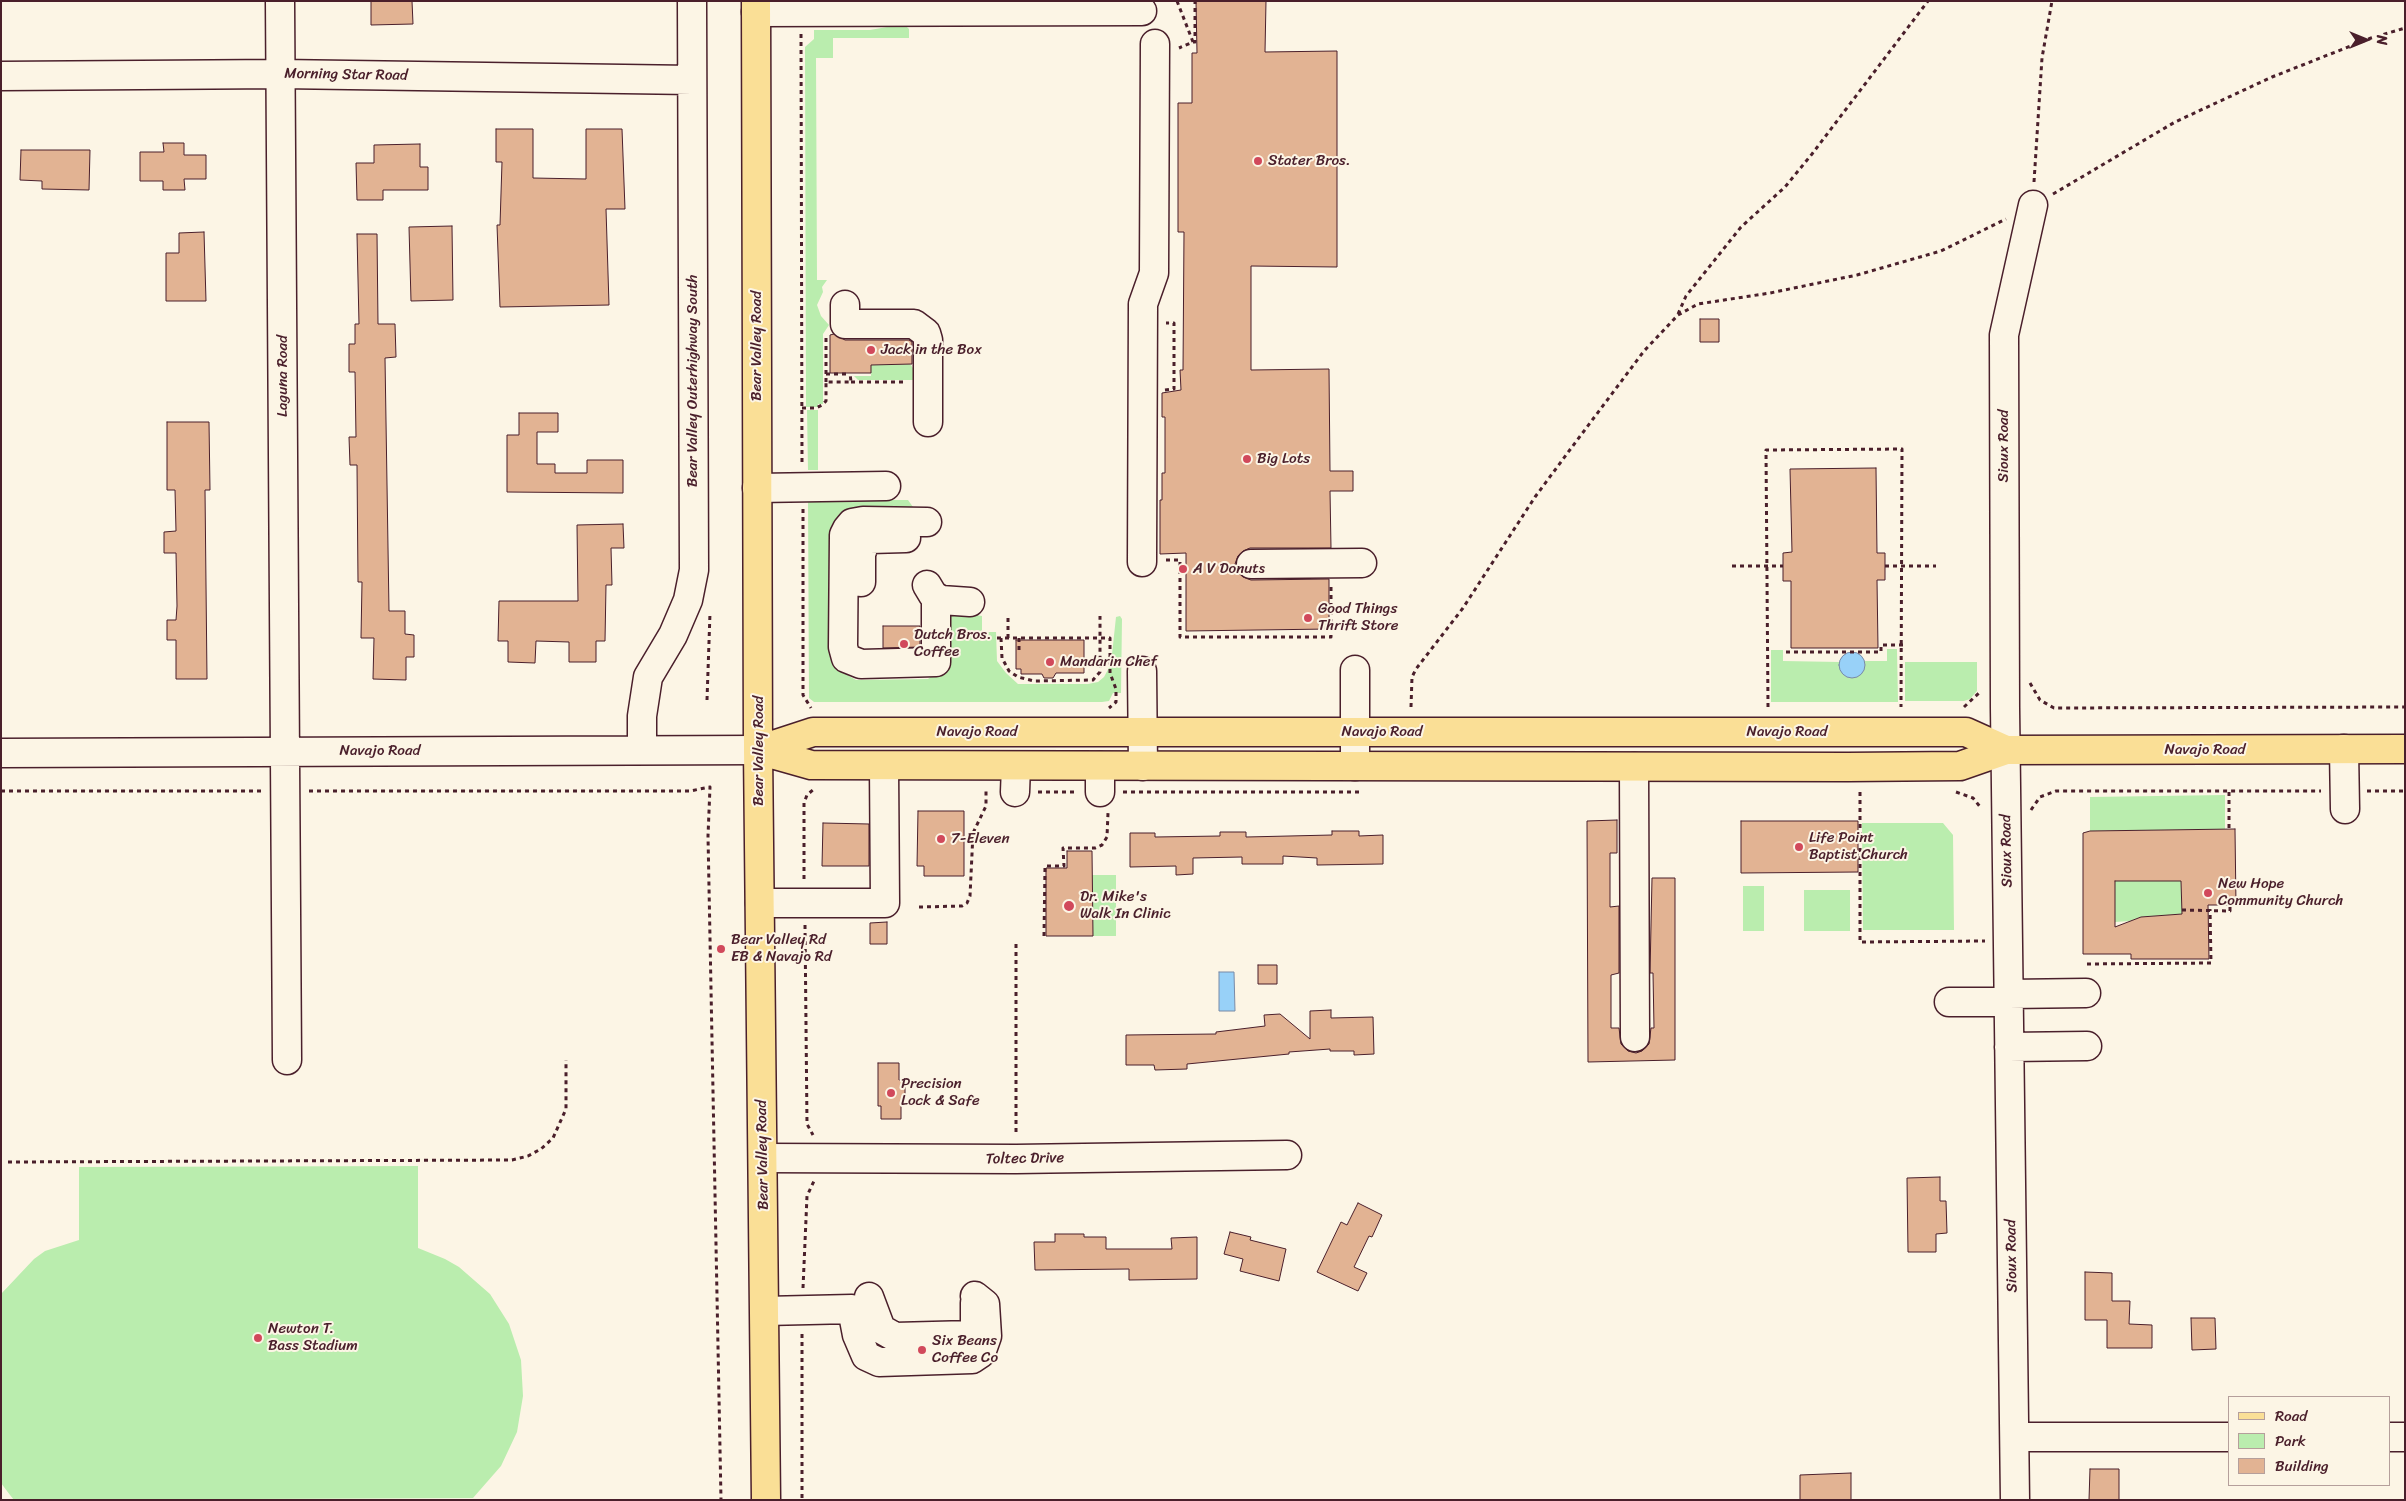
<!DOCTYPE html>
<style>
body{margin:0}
#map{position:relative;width:2406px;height:1501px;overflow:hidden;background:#fcf5e5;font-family:Sriracha,sans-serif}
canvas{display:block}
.frame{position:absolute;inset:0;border:2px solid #4a1f2b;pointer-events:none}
.legend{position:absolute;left:2228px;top:1396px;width:162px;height:90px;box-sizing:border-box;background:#fcf5e5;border:1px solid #b59f9b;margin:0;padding:6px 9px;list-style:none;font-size:15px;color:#4a1f2b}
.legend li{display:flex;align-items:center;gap:10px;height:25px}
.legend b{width:25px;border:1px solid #b59f9b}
.north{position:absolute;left:2341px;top:15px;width:50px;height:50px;-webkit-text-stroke:4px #fcf5e5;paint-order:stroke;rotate:90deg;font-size:14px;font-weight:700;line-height:20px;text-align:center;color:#4a1f2b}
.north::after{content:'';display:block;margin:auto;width:18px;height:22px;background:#4a1f2b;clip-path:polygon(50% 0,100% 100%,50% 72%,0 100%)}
</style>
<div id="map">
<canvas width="2406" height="1501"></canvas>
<div class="frame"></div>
<ul class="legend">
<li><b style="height:6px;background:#fadf96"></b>Road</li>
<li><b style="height:14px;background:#baedae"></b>Park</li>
<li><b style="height:14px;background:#e2b393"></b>Building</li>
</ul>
<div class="north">N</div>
</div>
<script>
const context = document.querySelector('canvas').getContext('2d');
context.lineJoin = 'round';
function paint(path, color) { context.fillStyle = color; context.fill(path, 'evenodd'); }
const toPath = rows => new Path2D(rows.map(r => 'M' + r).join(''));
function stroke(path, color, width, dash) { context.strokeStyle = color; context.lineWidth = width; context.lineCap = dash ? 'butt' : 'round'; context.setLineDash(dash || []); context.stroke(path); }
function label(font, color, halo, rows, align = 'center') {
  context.font = font + ' Sriracha,sans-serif'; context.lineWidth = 4; context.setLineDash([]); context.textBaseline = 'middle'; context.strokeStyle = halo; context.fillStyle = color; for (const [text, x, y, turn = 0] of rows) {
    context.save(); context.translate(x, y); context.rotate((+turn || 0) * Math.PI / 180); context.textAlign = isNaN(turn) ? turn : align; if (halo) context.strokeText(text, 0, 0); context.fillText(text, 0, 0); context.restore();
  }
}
paint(toPath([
 [904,24,909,29,909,38,833,38,833,58,816,58,817,280,827,280,822,287,823,292,817,305,821,316,829,325,823,334,823,404,818,404,818,407,806,407,805,47,814,39,814,30,870,30],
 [910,364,913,368,913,380,858,380,854,376,871,376,871,365],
 [807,410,818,410,818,470,808,470],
 [808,500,908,500,913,507,912,511,859,516,843,671,849,676,856,680,928,679,933,675,942,616,957,612,982,616,982,632,996,632,997,661,1006,673,1018,684,1088,684,1098,682,1104,677,1111,664,1116,617,1120,616,1122,619,1121,693,1113,693,1109,701,1102,702,814,702,809,698],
 [1887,649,1897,649,1898,702,1771,702,1771,650,1783,650,1783,661,1840,662,1839,666,1865,664,1864,661,1887,661],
 [1905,662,1977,662,1977,691,1970,699,1964,701,1905,701],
 [2225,795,2225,829,2090,831,2090,797],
 [1862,823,1943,823,1953,835,1954,930,1863,930],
 [1092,875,1116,875,1116,936,1093,936],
 [2115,881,2181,881,2182,914,2141,917,2130,921,2115,922],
 [1743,886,1764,886,1764,931,1743,931],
 [1804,890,1850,890,1850,931,1804,931],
 [418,1166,418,1248,445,1259,459,1267,490,1294,509,1324,521,1360,523,1396,517,1432,501,1466,473,1498,14,1500,10,1495,1,1483,1,1294,34,1259,45,1251,79,1240,79,1167]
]), '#baedae');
const water = toPath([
 '1839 665a13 13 0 1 1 26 0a13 13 0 1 1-26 0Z',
 [1219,972,1234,972,1235,1011,1219,1011,1219,972]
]);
paint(water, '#98d1f8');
stroke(water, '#798aa6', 1);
const building = toPath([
 [371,1,412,1,413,24,371,25,371,1],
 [1196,1,1266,1,1265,52,1337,51,1337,267,1251,266,1251,370,1329,369,1330,471,1353,471,1353,491,1330,491,1331,548,1250,548,1243,551,1238,556,1235,564,1238,572,1243,577,1251,580,1329,579,1329,629,1186,631,1186,553,1160,554,1160,500,1162,500,1162,473,1165,473,1165,417,1162,417,1162,393,1181,390,1180,370,1183,370,1184,232,1178,232,1178,103,1192,103,1192,53,1197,53,1196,1],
 [496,129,533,129,533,178,586,179,586,129,622,129,625,209,606,209,609,305,500,307,497,225,500,225,502,162,496,162,496,129],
 [163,143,184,143,184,155,206,155,206,179,184,179,185,190,163,190,163,181,140,181,140,152,164,152,163,143],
 [420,144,420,167,428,167,428,190,383,190,383,200,357,200,356,163,374,163,374,145,420,144],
 [21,150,90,150,89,190,42,189,42,181,20,180,21,150],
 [452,226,453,300,411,301,409,227,452,226],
 [204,232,206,301,166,301,166,253,179,253,179,233,204,232],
 [357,234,377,234,378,324,395,324,396,357,385,358,389,611,405,611,405,634,414,635,414,657,406,657,406,680,373,679,374,638,361,638,362,582,358,582,357,465,350,465,349,437,356,437,355,372,349,372,349,344,355,344,355,324,359,324,357,234],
 [1700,319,1719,319,1719,342,1700,342,1700,319],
 [834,334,845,340,909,340,912,342,912,364,871,365,871,373,830,373,830,335,834,334],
 [519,413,558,413,558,432,537,432,537,464,555,464,555,473,587,473,587,460,623,460,623,493,507,492,507,435,519,435,519,413],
 [167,422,209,422,210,490,205,490,207,679,176,679,176,640,167,640,167,620,176,620,177,606,176,553,164,553,164,532,176,531,175,490,167,490,167,422],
 [1876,468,1877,553,1885,553,1885,580,1877,580,1878,648,1791,648,1791,581,1783,581,1783,553,1792,552,1790,469,1876,468],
 [623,524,624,548,611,548,612,585,606,585,605,641,596,641,596,662,569,662,569,642,536,641,535,663,508,662,508,641,498,641,499,601,578,601,577,525,623,524],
 [883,626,920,626,920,647,883,648,883,626],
 [1016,640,1084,640,1084,673,1056,673,1053,678,1044,678,1042,674,1021,674,1021,669,1016,669,1016,640],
 [918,811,964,811,964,876,924,876,924,866,917,866,918,811],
 [1617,820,1617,853,1610,853,1610,907,1619,906,1619,973,1611,975,1611,1028,1619,1028,1621,1044,1628,1051,1636,1053,1642,1051,1649,1044,1651,1028,1654,1028,1653,973,1650,973,1652,878,1675,878,1675,1060,1588,1062,1587,821,1617,820],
 [1741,821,1858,821,1858,872,1741,873,1741,821],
 [823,823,869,824,869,866,822,866,823,823],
 [2235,829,2236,905,2208,905,2209,959,2131,959,2131,954,2083,954,2083,833,2090,831,2235,829],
 [2115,881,2181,881,2182,914,2141,917,2115,927,2115,881],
 [1332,831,1359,831,1359,836,1383,835,1383,864,1317,865,1317,858,1283,856,1283,864,1242,864,1242,857,1193,858,1193,874,1176,875,1176,866,1130,867,1130,833,1155,833,1155,837,1220,836,1220,832,1246,832,1246,837,1332,835,1332,831],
 [1067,851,1092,851,1093,936,1046,936,1046,868,1067,868,1067,851],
 [887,922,887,944,870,944,870,923,887,922],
 [1258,965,1277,965,1277,984,1258,984,1258,965],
 [1331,1010,1331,1018,1373,1017,1374,1054,1354,1055,1354,1051,1330,1051,1330,1049,1289,1052,1289,1054,1187,1064,1187,1069,1155,1070,1154,1065,1126,1065,1126,1035,1216,1034,1216,1032,1265,1026,1264,1015,1280,1014,1310,1039,1310,1011,1331,1010],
 [878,1063,899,1063,899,1080,905,1080,905,1105,901,1106,901,1119,881,1119,881,1106,878,1106,878,1063],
 [1940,1177,1940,1201,1946,1201,1947,1233,1936,1234,1936,1252,1908,1252,1907,1178,1940,1177],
 [1358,1203,1382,1215,1372,1237,1369,1236,1354,1267,1367,1273,1358,1291,1317,1272,1341,1222,1347,1225,1358,1203],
 [1230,1232,1251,1237,1250,1240,1286,1249,1279,1281,1240,1271,1243,1259,1224,1254,1230,1232],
 [1055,1234,1084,1234,1084,1237,1106,1237,1106,1249,1172,1249,1171,1238,1197,1237,1197,1279,1129,1280,1129,1269,1035,1270,1034,1242,1055,1242,1055,1234],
 [2085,1272,2112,1273,2112,1301,2130,1301,2129,1324,2152,1325,2152,1348,2107,1348,2107,1320,2085,1320,2085,1272],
 [2191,1318,2215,1318,2216,1349,2192,1350,2191,1318],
 [2090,1469,2119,1469,2119,1500,2089,1500,2090,1469],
 [1851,1473,1851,1500,1800,1500,1800,1475,1851,1473]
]);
paint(building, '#e2b393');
stroke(building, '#4a1f2b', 1);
const minor = toPath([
 [280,1,287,1060],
 [756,12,1142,11],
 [1,76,281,74,692,80],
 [845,305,845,324,914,324,926,333,928,340,928,422],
 [757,488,886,486],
 [927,522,863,521,852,523,847,529,844,535,843,647,846,658,861,664,936,662,936,597],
 [1142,562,1143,304,1154,273,1155,44],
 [1251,564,1362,563],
 [861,582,861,554,865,542,870,539,906,538],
 [927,585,933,595,941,600,970,602],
 [1355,670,1355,766],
 [1142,671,1143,766],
 [642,749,642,716,648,677,673,635,688,600,694,570,692,1],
 [2344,749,2345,809],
 [1,753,758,750],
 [1100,766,1100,792],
 [1634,767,1635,1037],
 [1015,792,1016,766],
 [760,903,885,903,884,766],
 [2009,994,2086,993],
 [1949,1002,2009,1002],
 [2009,1047,2087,1046],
 [764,1158,1016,1159,1287,1155],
 [869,1297,881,1329,895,1337,971,1335,975,1330,975,1303],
 [765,1311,852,1309,857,1335,866,1356,879,1362,972,1359,981,1353,987,1336,985,1304,975,1296],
 [2015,1437,2230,1437],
 [2390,1437,2405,1437],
 [2015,1500,2005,708,2004,335,2033,205]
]);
const major = toPath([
 [756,1,758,750,766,1500],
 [758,750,811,765,1848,767,1960,766,2006,750,2405,749],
 [758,750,813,732,1966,732,2006,750]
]);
stroke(minor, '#4a1f2b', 31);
stroke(major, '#4a1f2b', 31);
stroke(toPath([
 [1177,1,1193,42,1179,48],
 [801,34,802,463],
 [1193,42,1195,42,1195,1],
 [2034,182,2042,58,2052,1],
 [2053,194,2175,122,2272,77,2371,38,2405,28],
 [1678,314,1686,296,1741,227,1785,187,1812,154,1928,1],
 [826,338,826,382],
 [826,374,850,374],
 [851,382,905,382],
 [1165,390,1174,389,1174,323,1166,323],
 [802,408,816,408,822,405,826,401,826,382,851,382,850,373],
 [803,509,803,695,811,708],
 [1166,560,1180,560,1180,637,1331,637,1331,586],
 [1732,566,1783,566],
 [1885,566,1936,566],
 [997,638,1110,638,1110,673,1116,689,1116,702,1109,708],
 [1001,638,1002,658,1009,671,1018,677,1034,681,1093,680,1100,672,1100,616],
 [1008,638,1008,617],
 [1019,638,1019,654],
 [1786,652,1881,652,1881,645,1903,645],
 [2030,683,2040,700,2054,708,2405,707],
 [707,700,710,613],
 [1411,707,1412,677,1416,669,1463,608,1535,497,1572,447,1644,351,1678,315,1698,304,1770,293,1857,275,1941,251,2006,219],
 [1768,707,1766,450,1902,449,1901,707],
 [1964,707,1981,691],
 [1,791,263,791],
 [309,791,690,791,710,787,708,836,721,1500],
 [2367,791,2405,791],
 [1038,792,1077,792],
 [1123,792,1362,792],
 [1860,792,1860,942,1985,941],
 [1956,792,1973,798,1981,808],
 [2229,792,2229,829],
 [2031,810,2040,797,2056,791,2321,791],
 [804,879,804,803,807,795,814,789],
 [919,907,962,906,967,903,970,896,973,833,986,806,986,788],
 [2182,910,2230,911,2230,905],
 [805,925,807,1124,813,1135],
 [1044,936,1045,866,1064,866,1063,848,1095,848,1102,845,1107,837,1108,813],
 [1016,944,1016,1136],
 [2087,964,2211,963,2210,909],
 [8,1162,512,1160,528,1156,541,1149,553,1138,566,1109,566,1060],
 [803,1288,807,1196,814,1181],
 [802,1334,802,1500]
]), '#4a1f2b', 3, [4, 4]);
stroke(minor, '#fcf5e5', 28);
stroke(major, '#fadf96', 28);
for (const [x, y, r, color] of [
 [1258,161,5,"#d1495b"],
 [871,350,5,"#d1495b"],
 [1247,459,5,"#d1495b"],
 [1183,569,5,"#d1495b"],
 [1308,618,5,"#d1495b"],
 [904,644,5,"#d1495b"],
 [1050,662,5,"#d1495b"],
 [941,839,5,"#d1495b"],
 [1799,847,5,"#d1495b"],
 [2208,893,5,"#d1495b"],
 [1069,906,6,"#d1495b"],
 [721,949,5,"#d1495b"],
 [891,1093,5,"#d1495b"],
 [258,1338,5,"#d1495b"],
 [922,1350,5,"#d1495b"]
]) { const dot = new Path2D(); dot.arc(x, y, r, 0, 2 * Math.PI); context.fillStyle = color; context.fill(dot); stroke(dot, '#fcf5e5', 2); }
label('15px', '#4a1f2b', '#fcf5e5', [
 ["Morning Star Road",346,75,1],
 ["Bear Valley Road",757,346,-90],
 ["Laguna Road",283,376,-90],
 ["Bear Valley Outerhighway South",693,381,-90],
 ["Sioux Road",2004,446,-90],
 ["Navajo Road",977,732],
 ["Navajo Road",1382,732],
 ["Navajo Road",1787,732],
 ["Navajo Road",2205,750],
 ["Navajo Road",380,751],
 ["Bear Valley Road",759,751,-90],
 ["Sioux Road",2007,851,-91],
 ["Bear Valley Road",763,1155,-91],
 ["Toltec Drive",1025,1159,-1],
 ["Sioux Road",2012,1256,-91]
]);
label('15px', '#4a1f2b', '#fcf5e5', [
 ["Stater Bros.",1268,161],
 ["Jack in the Box",881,350],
 ["Big Lots",1257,459],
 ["A V Donuts",1193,569],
 ["Good Things",1318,609],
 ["Thrift Store",1318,626],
 ["Dutch Bros.",914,635],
 ["Coffee",914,652],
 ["Mandarin Chef",1060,662],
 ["Life Point",1809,838],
 ["Baptist Church",1809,855],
 ["7-Eleven",951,839],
 ["New Hope",2218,884],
 ["Community Church",2218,901],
 ["Dr. Mike's",1080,897],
 ["Walk In Clinic",1080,914],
 ["Bear Valley Rd",731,940],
 ["EB & Navajo Rd",731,957],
 ["Precision",901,1084],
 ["Lock & Safe",901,1101],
 ["Newton T.",268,1329],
 ["Bass Stadium",268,1346],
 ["Six Beans",932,1341],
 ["Coffee Co",932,1358]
], 'left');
</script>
